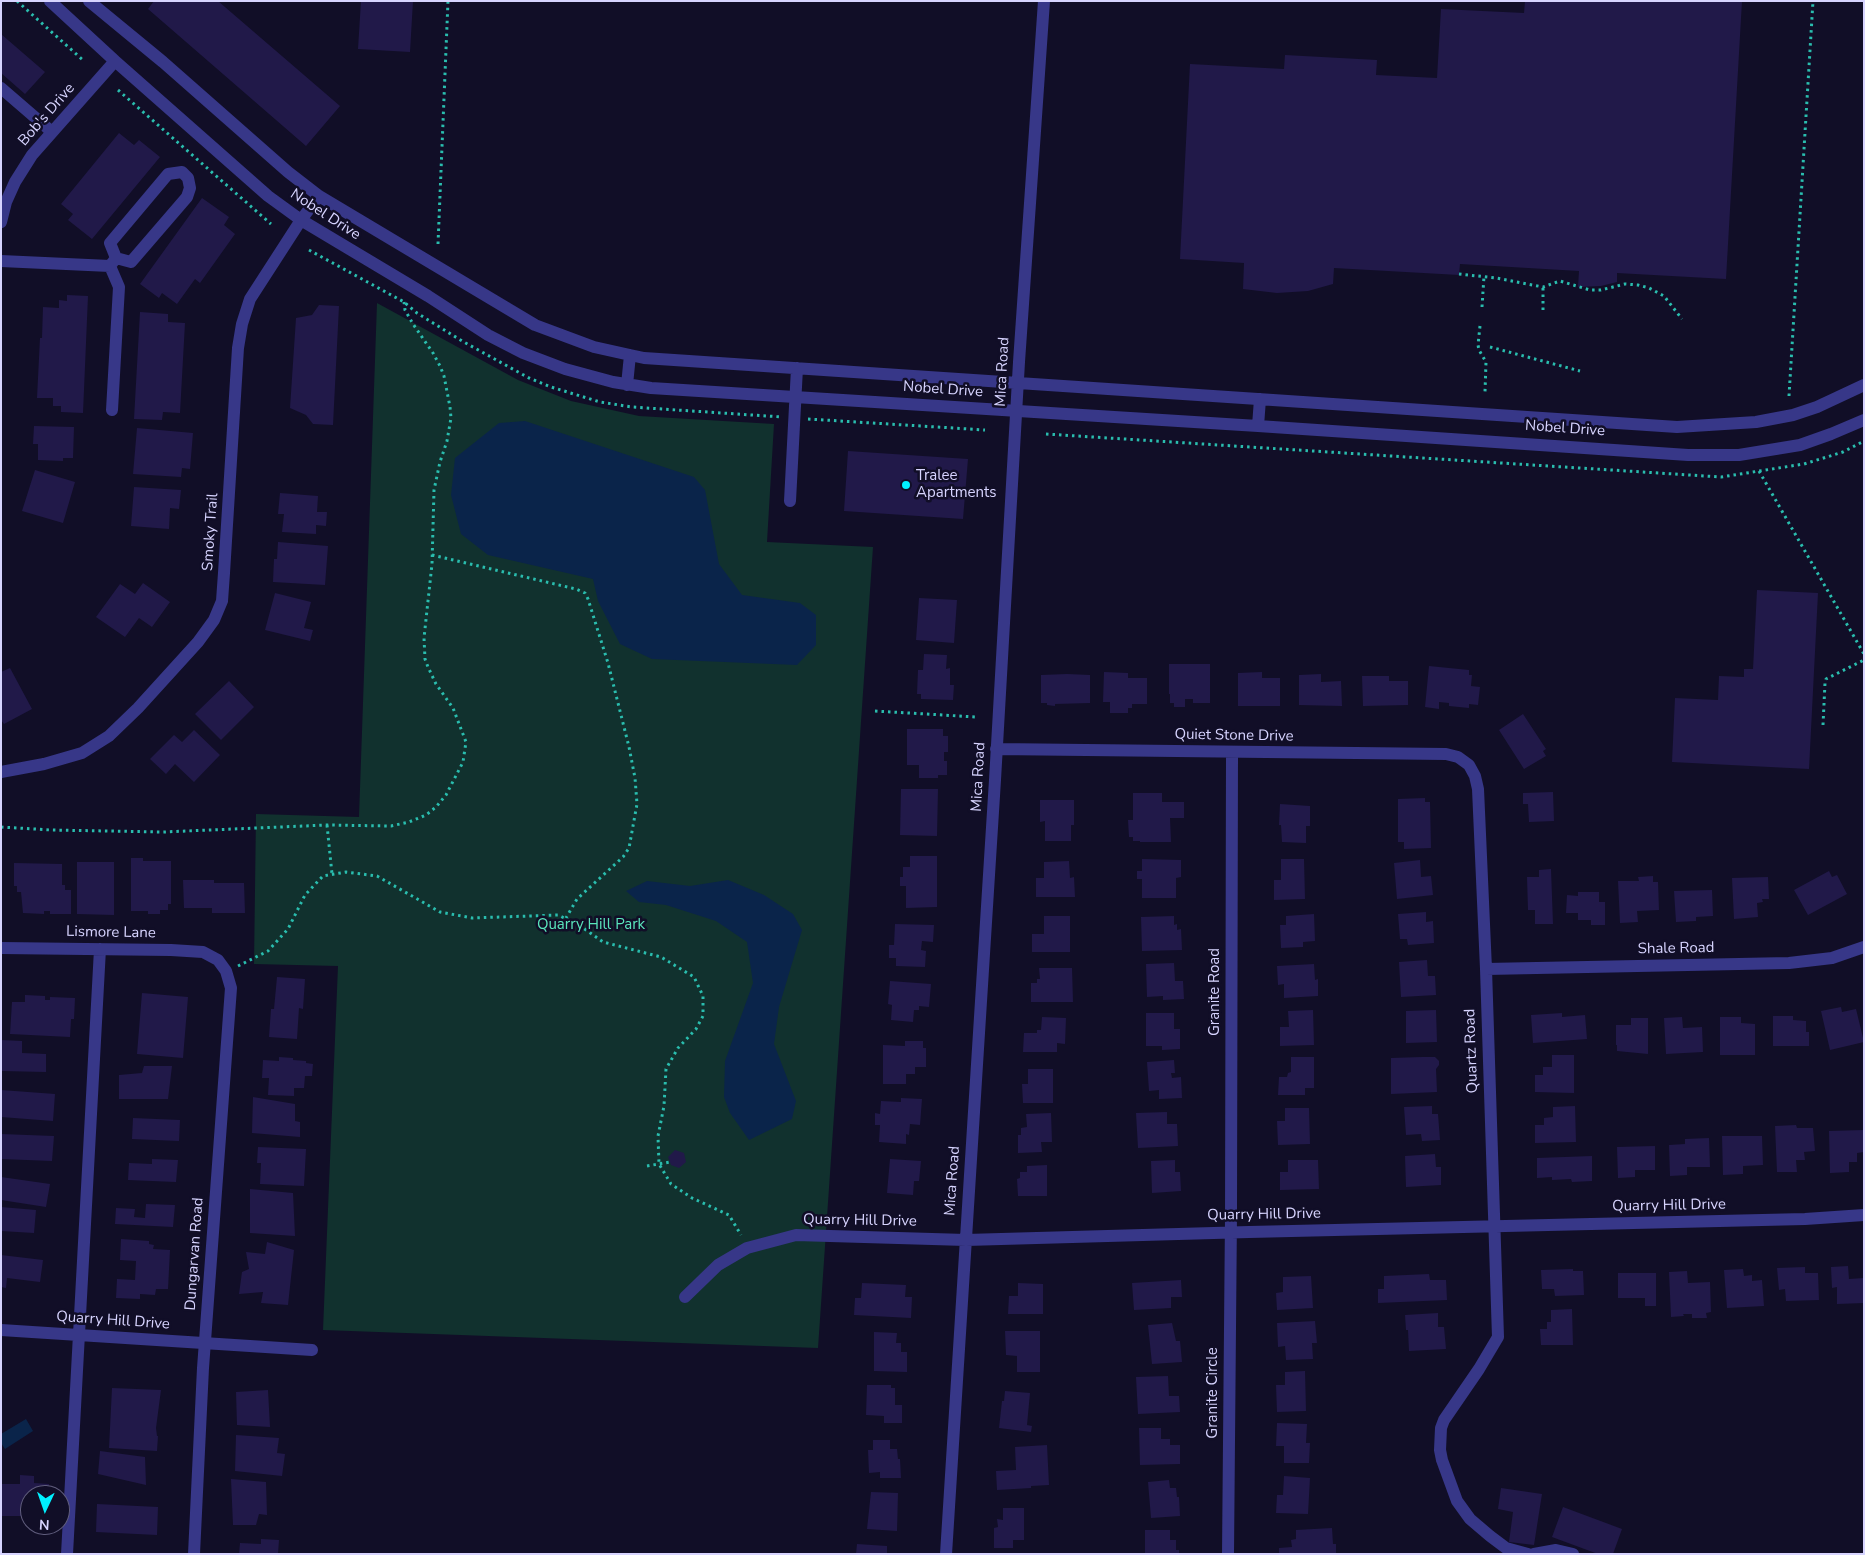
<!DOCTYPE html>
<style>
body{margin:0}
#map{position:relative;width:1865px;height:1555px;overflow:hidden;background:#110e27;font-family:"Nunito Sans",sans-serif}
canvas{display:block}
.frame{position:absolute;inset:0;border:2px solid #d7d4ff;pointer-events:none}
.north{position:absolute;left:20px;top:1485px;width:50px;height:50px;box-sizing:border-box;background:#110e27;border:1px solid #605d7d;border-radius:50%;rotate:183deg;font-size:14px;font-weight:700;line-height:20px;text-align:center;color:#d7d4ff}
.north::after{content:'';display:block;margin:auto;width:18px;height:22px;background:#00f0ff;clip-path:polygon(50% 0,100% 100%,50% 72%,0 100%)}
</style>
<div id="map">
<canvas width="1865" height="1555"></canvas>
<div class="frame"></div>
<div class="north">N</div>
</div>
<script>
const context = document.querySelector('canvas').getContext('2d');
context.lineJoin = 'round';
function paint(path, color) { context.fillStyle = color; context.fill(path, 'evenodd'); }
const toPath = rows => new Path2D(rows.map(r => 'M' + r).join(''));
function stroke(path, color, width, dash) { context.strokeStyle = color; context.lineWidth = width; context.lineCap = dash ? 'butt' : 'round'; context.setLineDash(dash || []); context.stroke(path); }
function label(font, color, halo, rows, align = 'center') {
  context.font = font + ' "Nunito Sans",sans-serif'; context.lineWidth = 5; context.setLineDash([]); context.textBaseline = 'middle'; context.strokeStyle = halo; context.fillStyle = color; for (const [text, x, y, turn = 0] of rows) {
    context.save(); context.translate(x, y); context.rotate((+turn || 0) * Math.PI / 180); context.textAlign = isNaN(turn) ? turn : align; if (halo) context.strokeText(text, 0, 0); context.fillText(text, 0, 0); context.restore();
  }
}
paint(toPath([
 [377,303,518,380,571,401,639,416,774,424,767,542,873,547,818,1348,323,1330,338,966,254,964,256,814,359,817]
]), '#11312e');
paint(toPath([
 [525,421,694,477,705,490,719,564,742,595,800,603,816,615,816,645,797,665,652,659,620,644,598,601,593,579,488,555,461,534,451,495,455,458,499,423],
 [728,880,764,895,793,914,802,930,779,1007,774,1044,796,1101,792,1119,749,1140,730,1113,724,1097,725,1061,753,983,747,942,716,921,666,905,639,902,626,891,647,881,690,886],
 [26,1419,33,1431,5,1449,1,1443,1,1434]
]), '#0a244a');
paint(toPath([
 [154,1,218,1,340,106,306,146,148,9],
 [361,1,413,1,410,52,358,49],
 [1525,1,1742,1,1726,279,1617,273,1617,282,1601,286,1578,287,1579,271,1460,264,1459,275,1334,268,1333,284,1308,291,1277,293,1243,289,1244,263,1180,259,1190,64,1284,69,1285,55,1377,60,1376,75,1437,78,1441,9,1524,13],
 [1,34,45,72,25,94,1,73],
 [119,133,134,145,139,140,160,157,92,239,68,220,73,214,61,204],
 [202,198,229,217,224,225,235,234,200,283,195,279,177,304,162,293,159,298,140,284],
 [67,295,88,296,83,413,61,412,61,406,53,406,53,398,37,398,40,338,42,338,43,307,59,308,59,300,67,301],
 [319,305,339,306,333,425,313,424,306,415,290,408,296,318,312,315],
 [140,312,168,314,168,322,185,323,180,413,163,412,162,420,134,419],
 [34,426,74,427,73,458,63,458,63,461,38,460,38,444,33,444],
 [137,428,193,433,190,469,182,468,181,477,133,474],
 [848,451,968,459,963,519,844,511],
 [35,470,75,482,63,523,22,511],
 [134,487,181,490,179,509,170,508,169,529,131,526],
 [280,493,318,496,317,512,327,512,326,526,316,525,316,534,282,532,284,514,278,514],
 [278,542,328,546,325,585,273,582,274,559,277,559],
 [143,583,170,602,152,627,139,618,125,637,96,617,120,584,135,594],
 [1757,590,1818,593,1809,769,1672,762,1675,698,1718,700,1719,676,1744,677,1744,669,1753,669],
 [275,593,311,602,304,628,313,630,310,641,265,630],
 [919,598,957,600,954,643,916,640],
 [924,654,947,655,946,669,950,668,950,685,954,685,953,700,921,699,921,694,917,694,918,670,923,670],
 [1169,664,1210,664,1210,703,1193,703,1193,699,1185,699,1185,707,1174,707,1174,703,1170,703,1170,694,1169,694],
 [1429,666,1469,670,1469,675,1472,675,1471,686,1480,687,1478,705,1469,704,1469,708,1449,706,1449,703,1439,702,1439,709,1425,707],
 [10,668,32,709,4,724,1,720,1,672],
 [1104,672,1128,673,1128,678,1147,678,1147,704,1132,704,1132,708,1128,708,1128,713,1110,713,1110,702,1103,702],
 [1262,672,1262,678,1280,678,1280,706,1238,706,1238,673],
 [1067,674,1090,675,1090,703,1055,704,1055,706,1047,705,1047,703,1041,703,1041,675],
 [1321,674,1321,682,1341,681,1342,706,1299,705,1299,675],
 [1362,676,1389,676,1389,681,1408,681,1408,705,1363,706],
 [229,681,254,707,221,740,195,714],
 [1523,714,1546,749,1543,751,1546,756,1524,769,1499,730],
 [907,729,943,729,943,736,948,736,948,752,944,752,944,761,947,761,947,775,938,775,938,778,919,778,919,765,907,765],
 [194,730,220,755,194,782,175,764,166,774,150,759,174,735,182,742],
 [901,789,938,789,937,836,900,835],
 [1553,792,1554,821,1529,822,1528,804,1523,804,1523,793],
 [1133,793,1162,793,1162,802,1184,802,1184,818,1170,818,1171,842,1140,842,1140,841,1133,841,1133,837,1129,837,1128,820,1133,820],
 [1425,798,1425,802,1430,802,1431,848,1404,849,1404,842,1398,842,1398,799],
 [1040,800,1074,800,1074,825,1071,825,1071,841,1045,841,1045,821,1040,822],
 [1280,804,1310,806,1310,826,1306,826,1306,843,1282,842,1281,825,1279,825],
 [910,856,937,856,937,907,906,908,906,886,900,886,900,877,903,877,903,867,910,867],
 [131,858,143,858,143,861,171,861,171,904,168,904,168,910,160,910,160,914,148,914,148,911,131,911],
 [1142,859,1181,860,1181,877,1176,878,1176,898,1142,898,1142,879,1137,879,1137,871,1142,871],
 [1281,859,1304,859,1305,899,1274,900,1274,880,1281,880],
 [1420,860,1421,877,1431,876,1433,895,1397,899,1394,863],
 [1069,861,1070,878,1074,877,1075,897,1036,897,1036,878,1044,878,1044,862],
 [77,862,114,862,114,915,77,914],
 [14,863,62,864,62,885,65,885,65,890,71,890,71,914,50,914,50,911,44,911,44,914,23,913,21,892,17,892,17,886,14,886],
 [1551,869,1553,924,1535,924,1535,910,1528,910,1527,877,1539,877,1539,870],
 [1829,871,1832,877,1837,875,1847,894,1808,915,1794,890],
 [1653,876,1653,882,1658,882,1659,910,1637,911,1638,922,1620,923,1618,881,1639,881,1638,877],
 [1768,877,1769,899,1762,899,1763,902,1757,903,1758,917,1734,919,1732,878],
 [183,880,214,880,214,883,244,883,245,913,212,913,212,908,184,908],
 [1712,890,1713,916,1696,917,1696,921,1676,922,1674,891],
 [1578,892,1599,892,1599,902,1605,902,1605,925,1591,925,1591,920,1578,920,1578,913,1566,913,1567,895,1578,896],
 [1426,912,1426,922,1433,921,1434,943,1408,945,1407,939,1400,939,1398,914],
 [1314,914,1315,941,1303,942,1303,947,1281,948,1280,925,1286,925,1286,916],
 [1044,916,1070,916,1070,952,1032,952,1032,934,1044,934],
 [1174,916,1174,925,1177,924,1177,930,1181,929,1182,950,1142,951,1141,917],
 [895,924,934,925,933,942,922,941,921,950,926,951,925,967,896,966,896,958,889,958,889,945,894,945],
 [1427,960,1428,976,1435,976,1436,995,1401,997,1399,962],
 [1174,963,1175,981,1183,981,1184,999,1163,1000,1163,996,1147,997,1146,964],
 [1314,964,1315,980,1318,979,1318,996,1284,998,1284,984,1278,985,1277,966],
 [1039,968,1072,968,1073,1002,1031,1002,1031,983,1037,983,1037,979,1040,979],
 [277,977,305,979,303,1009,299,1008,297,1039,269,1037,271,1009,274,1009],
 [890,981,931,984,929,1007,919,1006,919,1010,914,1010,913,1022,891,1020,892,1005,888,1004],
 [142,993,188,997,183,1058,137,1054],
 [25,995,45,996,45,1000,50,1000,50,997,75,998,74,1019,71,1019,70,1037,10,1034,12,1002,25,1002],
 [1841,1007,1842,1012,1856,1009,1864,1042,1830,1050,1821,1011],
 [1313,1010,1314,1045,1280,1046,1280,1027,1289,1027,1288,1011],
 [1436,1010,1437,1042,1406,1043,1406,1011],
 [1146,1013,1174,1013,1174,1029,1180,1029,1180,1049,1162,1050,1162,1046,1146,1046],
 [1562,1013,1562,1017,1585,1015,1587,1039,1533,1043,1531,1015],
 [1773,1016,1793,1016,1793,1020,1806,1021,1806,1032,1809,1032,1809,1046,1773,1046],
 [1042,1017,1066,1018,1065,1044,1057,1043,1057,1052,1023,1052,1024,1033,1037,1033,1037,1030,1041,1030],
 [1682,1017,1683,1028,1702,1027,1703,1052,1666,1054,1664,1018],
 [1720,1017,1741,1017,1741,1023,1755,1024,1755,1055,1720,1055],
 [1631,1018,1648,1018,1648,1054,1617,1051,1617,1045,1616,1045,1616,1025,1631,1025],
 [1,1040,22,1041,22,1053,46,1054,46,1072,1,1071],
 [905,1041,923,1041,923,1048,926,1048,926,1067,915,1067,915,1074,906,1074,906,1084,883,1084,883,1045,905,1046],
 [1552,1055,1574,1055,1574,1093,1535,1092,1535,1075,1543,1075,1543,1067,1552,1067],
 [279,1057,293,1058,293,1060,306,1061,306,1063,313,1064,312,1076,305,1076,304,1088,294,1088,294,1096,268,1095,269,1078,262,1078,263,1060,279,1061],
 [1291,1057,1314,1057,1314,1088,1305,1088,1305,1095,1278,1095,1279,1077,1287,1077,1288,1073,1291,1072],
 [1422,1057,1435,1057,1439,1061,1439,1065,1436,1069,1437,1092,1391,1094,1391,1058],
 [1174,1060,1175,1073,1171,1073,1172,1078,1181,1077,1182,1098,1159,1099,1159,1090,1149,1091,1147,1062],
 [144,1066,172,1066,168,1099,119,1099,119,1075,142,1073],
 [1028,1069,1053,1069,1053,1103,1023,1103,1022,1084,1028,1084],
 [1,1090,55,1094,53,1121,1,1117],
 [253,1097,295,1104,295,1121,300,1122,300,1137,252,1133],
 [901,1098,922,1099,920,1125,910,1124,909,1135,906,1134,906,1144,879,1142,880,1125,875,1125,875,1113,880,1114,881,1101,901,1102],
 [1432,1106,1432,1114,1438,1114,1440,1140,1422,1141,1421,1134,1406,1135,1404,1107],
 [1575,1106,1576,1142,1535,1143,1535,1125,1544,1125,1544,1118,1553,1117,1553,1107],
 [1285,1108,1309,1108,1310,1144,1278,1145,1277,1121,1285,1121],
 [1167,1112,1167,1124,1177,1124,1178,1146,1138,1148,1136,1113],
 [1051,1113,1052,1142,1041,1142,1042,1152,1018,1153,1018,1135,1021,1135,1021,1128,1027,1127,1026,1114],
 [133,1118,180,1120,179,1141,132,1139],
 [1796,1125,1797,1128,1813,1128,1815,1151,1804,1152,1805,1160,1796,1160,1797,1172,1777,1172,1775,1126],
 [1864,1130,1864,1152,1857,1153,1857,1162,1849,1162,1849,1172,1830,1173,1829,1131],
 [1,1134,54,1136,52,1161,1,1159],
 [1722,1136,1762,1136,1763,1165,1743,1166,1743,1174,1723,1175],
 [1709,1138,1710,1167,1687,1167,1687,1175,1670,1176,1669,1145,1685,1144,1685,1139],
 [1655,1146,1655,1170,1635,1170,1635,1177,1618,1178,1617,1147],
 [258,1147,306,1149,304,1186,260,1184,261,1163,257,1163],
 [675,1150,684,1153,686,1162,679,1168,671,1165,668,1157],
 [1435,1154,1436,1167,1441,1167,1441,1185,1406,1187,1405,1156],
 [1592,1156,1592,1181,1572,1182,1571,1179,1552,1180,1552,1177,1537,1178,1537,1158],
 [152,1159,178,1160,176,1182,128,1180,129,1163,152,1164],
 [890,1159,921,1161,919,1181,914,1181,913,1195,887,1193],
 [1175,1160,1175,1172,1180,1172,1181,1191,1152,1193,1151,1161],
 [1288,1160,1318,1160,1319,1189,1280,1190,1280,1172,1288,1172],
 [1047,1165,1047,1196,1018,1196,1017,1179,1020,1178,1020,1172,1027,1172,1027,1166],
 [1,1177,50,1184,46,1207,1,1200],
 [250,1189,293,1193,295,1236,250,1233],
 [146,1204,175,1205,173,1227,115,1224,116,1208,135,1209,134,1217,145,1218],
 [1,1207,36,1210,34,1233,1,1231],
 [121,1239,149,1241,149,1244,154,1245,153,1249,170,1250,168,1289,156,1289,155,1295,140,1294,140,1299,116,1298,117,1279,135,1280,136,1261,120,1260],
 [267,1242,294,1250,288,1305,261,1303,263,1292,239,1294,242,1272,249,1269,246,1252,265,1254],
 [1,1255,43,1260,40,1282,7,1278,6,1288,1,1287],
 [1848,1266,1849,1279,1864,1278,1864,1303,1837,1304,1837,1287,1832,1288,1831,1267],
 [1805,1267,1805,1273,1818,1273,1819,1300,1786,1301,1785,1289,1779,1290,1777,1268],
 [1573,1269,1573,1271,1583,1271,1584,1295,1555,1296,1554,1289,1542,1289,1541,1270],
 [1743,1269,1744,1276,1752,1275,1752,1281,1762,1280,1764,1306,1727,1308,1724,1270],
 [1687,1271,1688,1283,1710,1282,1711,1312,1706,1313,1707,1318,1692,1318,1692,1314,1683,1314,1684,1316,1671,1317,1669,1272],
 [1618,1273,1656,1273,1656,1306,1645,1306,1645,1298,1618,1298],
 [1429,1274,1430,1280,1446,1280,1447,1300,1378,1303,1378,1289,1384,1289,1384,1276],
 [1311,1276,1313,1308,1277,1310,1276,1293,1283,1292,1283,1277],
 [1181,1280,1182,1297,1171,1297,1171,1308,1134,1310,1132,1283],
 [862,1283,906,1285,905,1297,912,1297,911,1318,854,1315,855,1298,861,1298],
 [1018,1283,1043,1284,1043,1314,1008,1314,1009,1296,1018,1296],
 [1572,1309,1573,1345,1541,1345,1540,1329,1547,1329,1547,1322,1551,1322,1551,1310],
 [1438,1313,1438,1327,1444,1327,1446,1349,1409,1351,1408,1330,1406,1330,1405,1315],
 [1315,1321,1317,1343,1312,1343,1313,1359,1286,1360,1285,1346,1278,1347,1277,1323],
 [1172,1323,1176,1341,1180,1341,1182,1362,1152,1364,1148,1325],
 [1005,1331,1040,1331,1040,1372,1017,1372,1017,1356,1006,1355],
 [874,1332,897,1333,896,1343,901,1343,901,1352,907,1352,907,1372,874,1371],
 [1305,1371,1306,1411,1277,1412,1276,1385,1285,1385,1285,1372],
 [1168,1376,1169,1396,1179,1396,1180,1412,1138,1414,1136,1377],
 [867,1385,891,1385,891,1388,895,1388,895,1405,902,1405,902,1423,884,1423,884,1416,866,1415],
 [112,1388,161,1390,156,1428,157,1436,158,1436,157,1451,109,1448],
 [268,1390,270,1427,237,1425,236,1392],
 [1005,1391,1030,1393,1027,1425,1032,1426,1031,1432,999,1428,1002,1401,1004,1401],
 [1277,1423,1307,1424,1306,1443,1310,1443,1309,1463,1284,1463,1284,1446,1276,1446],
 [1139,1428,1161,1428,1161,1439,1170,1439,1170,1445,1180,1445,1180,1464,1140,1465],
 [236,1435,279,1438,277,1453,285,1454,282,1476,235,1471],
 [873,1440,890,1440,890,1449,897,1449,898,1459,900,1459,901,1478,880,1478,880,1472,869,1473,868,1450,873,1450],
 [1047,1445,1049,1485,1031,1486,1031,1488,997,1490,996,1471,1016,1470,1015,1447],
 [100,1451,145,1457,146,1485,98,1474],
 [20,1475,34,1476,34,1483,49,1484,49,1495,30,1495,30,1516,1,1516,1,1484,20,1484],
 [1284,1476,1310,1478,1308,1514,1276,1513,1277,1495,1283,1495],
 [231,1479,266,1482,267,1515,259,1514,256,1525,233,1525],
 [1169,1480,1170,1488,1176,1488,1177,1497,1179,1497,1180,1516,1151,1518,1148,1482],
 [1501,1488,1542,1494,1534,1545,1509,1542,1513,1512,1498,1509],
 [871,1492,898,1493,897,1531,867,1529],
 [97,1504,158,1507,157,1535,96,1532],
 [1563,1507,1622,1529,1613,1554,1598,1554,1552,1537],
 [1003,1508,1024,1508,1024,1540,1013,1540,1013,1548,994,1548,994,1528,998,1527,997,1519,1003,1520],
 [1332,1528,1333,1544,1336,1544,1336,1554,1279,1554,1279,1548,1292,1547,1291,1540,1296,1539,1296,1530],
 [1145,1530,1170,1530,1170,1540,1176,1540,1176,1550,1179,1550,1179,1554,1145,1554],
 [261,1539,279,1540,278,1554,239,1554,240,1543,261,1544],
 [857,1544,887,1546,887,1554,856,1554]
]), '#211949');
stroke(toPath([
 [17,1,84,61],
 [118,90,271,224],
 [438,244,448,1],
 [309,250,404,302,417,313,462,341,529,378,551,387,600,402,632,407,782,417],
 [1459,274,1496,278,1543,287,1560,281,1590,290,1601,290,1625,284,1638,285,1649,288,1664,296,1682,319],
 [1482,307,1484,276],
 [1543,310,1543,287],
 [1480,326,1478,345,1479,350,1486,362,1485,392],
 [1490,347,1580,371],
 [1789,396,1813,1],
 [808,419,985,430],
 [1046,434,1721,477,1804,464,1843,452,1864,441],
 [1759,471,1864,654],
 [432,555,576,589,585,593,588,599,608,663,629,747,635,778,637,804,629,848,623,857,577,899,566,918],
 [875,711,976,717],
 [1823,725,1825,683,1826,679,1864,660],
 [327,825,332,874],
 [1,827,51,830,163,832,327,825,391,826,409,822,426,815,436,807,446,795,463,762,466,742,453,708,436,684,428,667,425,659,424,638,432,564,434,490,440,462,447,441,451,418,450,407,444,376,440,366,433,353,413,324,405,310,404,302],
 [238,966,268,951,288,929,305,895,323,876,346,872,377,876,440,912,472,918,558,915,582,927,603,942,661,957,694,977,703,996,703,1016,696,1029,678,1048,666,1069,664,1106,658,1136,659,1164,671,1184,692,1198,729,1215,741,1235],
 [647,1166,670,1162]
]), '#2abdae', 3, [2.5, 4]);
stroke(toPath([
 [50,1,115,61,268,196,301,220,428,296,488,335,523,353,565,369,613,382,651,388,1258,426,1688,455,1739,455,1800,445,1831,434,1864,420],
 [89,1,163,62,288,172,319,196,535,325,594,347,630,355,644,358,1677,427,1756,422,1793,415,1817,407,1864,385],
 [1,88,52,132],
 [1,222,6,202,15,182,32,155,115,61],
 [1,261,110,266,119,287,112,410],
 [110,266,116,258,131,262,187,197,190,188,188,178,182,172,168,174,110,243,116,258],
 [627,385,630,355],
 [1258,426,1260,399],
 [790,501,797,368],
 [996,749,1446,754,1458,757,1469,765,1475,776,1478,789,1486,969,1498,1337,1479,1369,1444,1420,1441,1428,1440,1450,1442,1460,1457,1501,1470,1519,1490,1536,1506,1548,1528,1554],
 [1,772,44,764,82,753,109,736,138,708,198,642,214,620,222,601,224,573,238,348,242,324,250,299,301,220,319,196],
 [1,948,171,950,203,952,218,960,226,971,231,988,203,1368,194,1554],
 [1486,969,1789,963,1832,958,1864,947],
 [685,1297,718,1265,747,1248,796,1235,966,1240,1249,1232,1805,1219,1864,1215],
 [1,1330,312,1350],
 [67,1554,100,949],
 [946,1554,995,780,1019,362,1044,1],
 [1228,1554,1231,1215,1232,753],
 [1534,1554,1556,1550,1573,1554]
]), '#373788', 12);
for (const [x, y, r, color] of [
 [906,485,5,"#00f0ff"]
]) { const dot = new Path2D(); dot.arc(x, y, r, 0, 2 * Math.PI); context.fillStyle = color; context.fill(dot); stroke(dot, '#110e27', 2); }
label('15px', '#d7d4ff', '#110e27', [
 ["Bob's Drive",47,115,-49],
 ["Nobel Drive",325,215,33],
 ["Mica Road",1003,372,-87],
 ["Nobel Drive",943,390,4],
 ["Nobel Drive",1565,429,4],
 ["Smoky Trail",211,532,-86],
 ["Quiet Stone Drive",1234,736,1],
 ["Mica Road",979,777,-87],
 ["Lismore Lane",111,933,1],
 ["Shale Road",1676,949,-1],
 ["Granite Road",1215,992,-90],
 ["Quartz Road",1472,1051,-92],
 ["Mica Road",953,1181,-86],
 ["Quarry Hill Drive",1669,1206,-1],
 ["Quarry Hill Drive",1264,1215,-1],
 ["Quarry Hill Drive",860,1221,1],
 ["Dungarvan Road",195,1254,-86],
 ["Quarry Hill Drive",113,1321,4],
 ["Granite Circle",1213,1393,-90]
]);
label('15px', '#d7d4ff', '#110e27', [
 ["Tralee",916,476],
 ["Apartments",916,493]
], 'left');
label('15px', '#5ae5bc', '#110e27', [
 ["Quarry Hill Park",591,925]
]);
</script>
